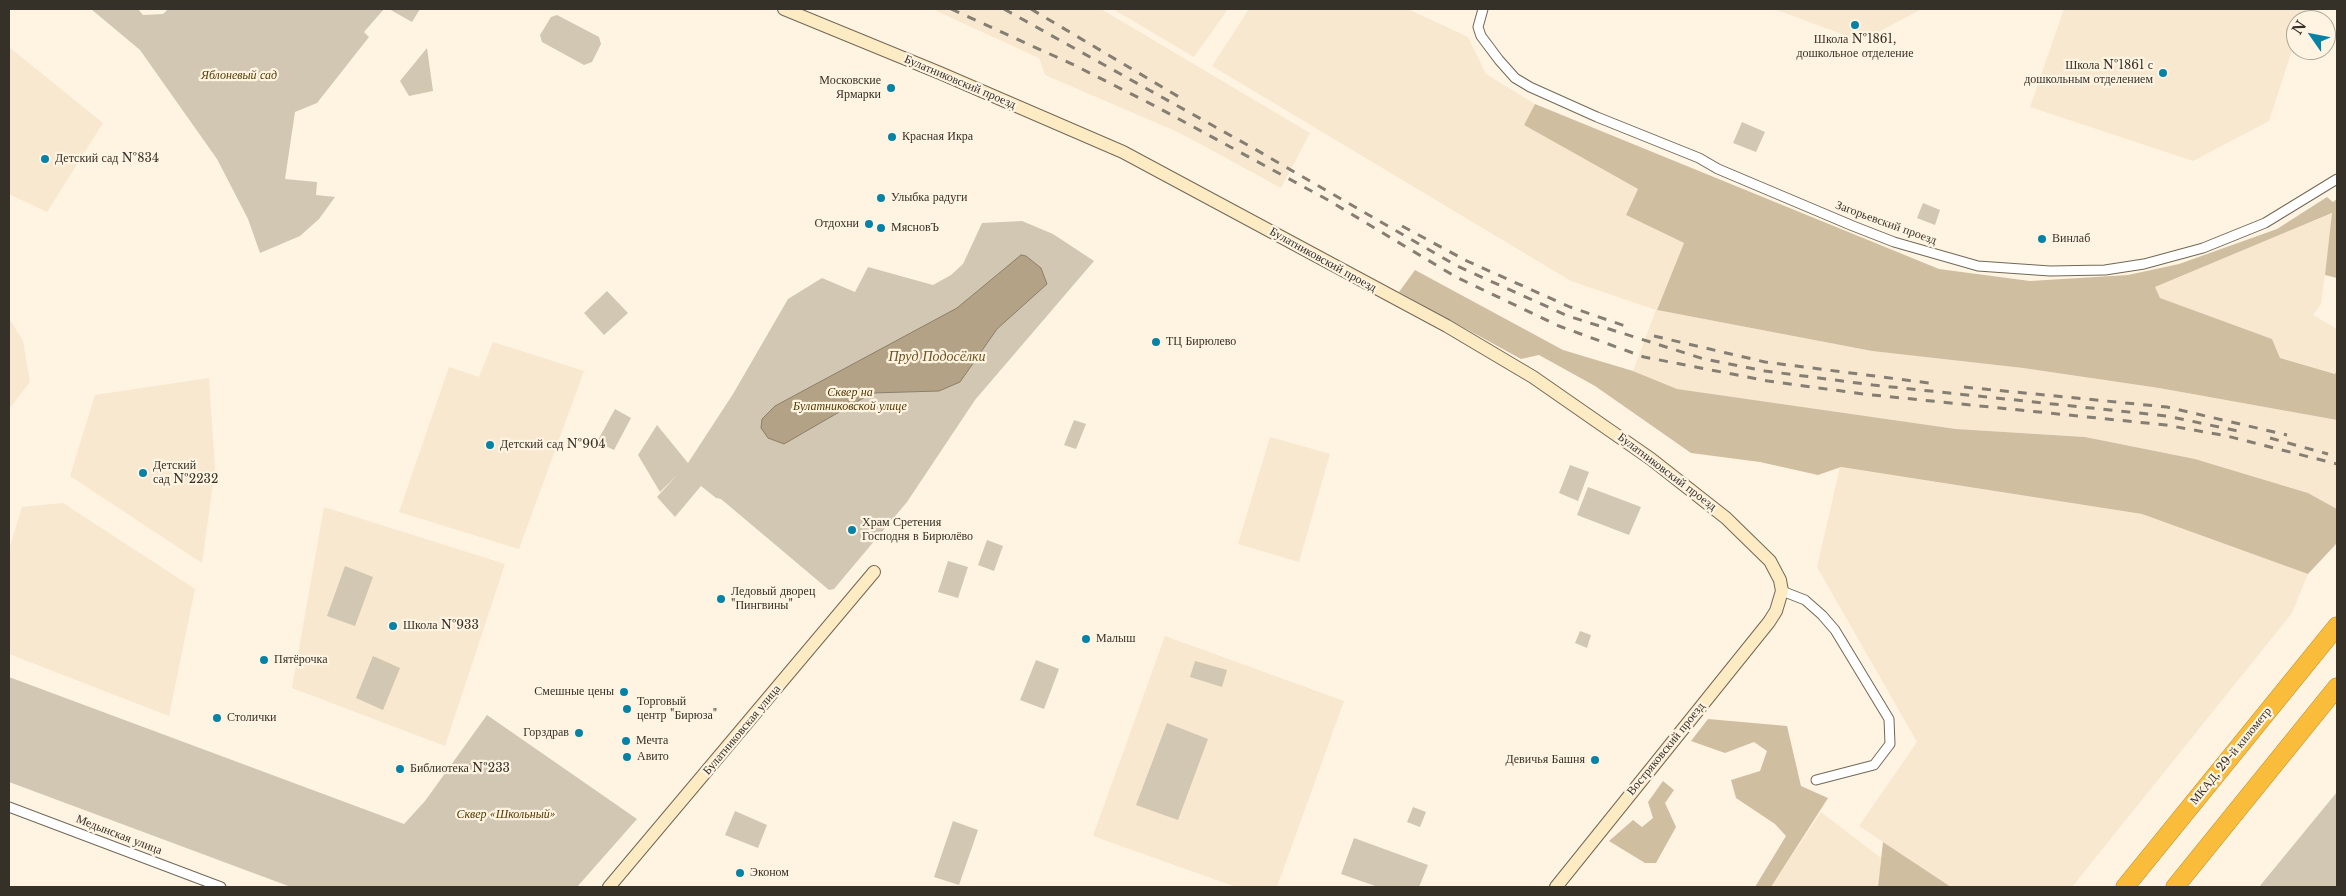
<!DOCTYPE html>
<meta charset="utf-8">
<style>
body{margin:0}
#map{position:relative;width:2346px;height:896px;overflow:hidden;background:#fff4e1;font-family:"Libre Baskerville",serif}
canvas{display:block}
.frame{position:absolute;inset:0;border:10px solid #353129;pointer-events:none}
.north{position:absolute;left:2286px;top:10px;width:50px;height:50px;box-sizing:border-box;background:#fff4e1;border:1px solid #aea697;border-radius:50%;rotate:303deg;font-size:14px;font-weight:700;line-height:20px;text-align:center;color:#353129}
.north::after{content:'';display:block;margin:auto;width:18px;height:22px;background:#0682a7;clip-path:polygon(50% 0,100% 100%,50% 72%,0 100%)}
</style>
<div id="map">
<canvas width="2346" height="896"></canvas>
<div class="frame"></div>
<div class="north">N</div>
</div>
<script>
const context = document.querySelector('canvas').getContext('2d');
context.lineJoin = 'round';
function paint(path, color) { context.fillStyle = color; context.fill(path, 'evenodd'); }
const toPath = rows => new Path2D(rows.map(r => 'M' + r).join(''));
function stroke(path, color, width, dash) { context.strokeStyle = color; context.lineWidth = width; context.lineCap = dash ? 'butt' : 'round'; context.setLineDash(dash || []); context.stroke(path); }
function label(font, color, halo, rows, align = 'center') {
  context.font = font + ' "Libre Baskerville",serif'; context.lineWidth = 4.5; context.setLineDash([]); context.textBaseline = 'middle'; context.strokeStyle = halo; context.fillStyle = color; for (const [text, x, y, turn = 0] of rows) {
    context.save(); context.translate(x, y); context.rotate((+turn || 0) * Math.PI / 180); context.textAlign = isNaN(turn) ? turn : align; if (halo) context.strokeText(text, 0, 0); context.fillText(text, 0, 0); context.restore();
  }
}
paint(toPath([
 [932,9,1101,9,1310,133,1281,188,1180,133,1045,75,1039,58],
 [1113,9,1228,9,1194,57],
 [1249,9,1408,9,1468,37,1486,74,1535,104,1524,125,1638,189,1626,215,1684,243,1657,310,1872,351,2023,368,2159,388,2337,420,2337,509,2308,493,2195,459,2085,437,1956,429,1676,389,1633,371,1656,310,1571,281,1212,66],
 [1774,9,1922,9,1861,41],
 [2064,9,2306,9,2302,20,2296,20,2296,38,2269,121,2193,161,2030,107],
 [9,47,103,123,47,212,9,194],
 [2333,213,2321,304,2313,315,2337,329,2336,374,2280,358,2272,339,2159,298,2155,287],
 [9,318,23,341,30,382,9,409],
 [493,342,584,371,519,549,399,512,449,367,479,377],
 [209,378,215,469,202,563,70,476,95,395],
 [1270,437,1330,454,1299,562,1238,544],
 [1840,467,2142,514,2308,574,2292,613,2072,887,1951,887,1859,826,1917,742,1817,567],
 [63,503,195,589,169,716,9,654,9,549,22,507],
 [324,507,505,564,445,746,292,688],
 [1165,636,1344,701,1277,887,1236,887,1093,836],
 [1821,812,1881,858,1878,887,1771,887]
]), '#f7e8cf');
paint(toPath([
 [91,9,138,9,143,15,163,14,168,9,384,9,364,32,369,37,317,103,295,112,285,179,317,182,316,195,335,197,319,219,300,236,260,253,248,219,217,159,140,50],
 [389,9,420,9,412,22],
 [557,15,599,37,601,44,592,62,584,65,542,42,540,35,551,17],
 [427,48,433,91,409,96,400,81],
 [1742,122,1765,132,1756,152,1733,143],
 [1923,203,1940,210,1935,225,1917,218],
 [1022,221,1053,234,1094,261,975,400,907,502,834,589,829,590,721,499,716,498,701,486,675,517,657,497,677,475,660,492,638,455,657,425,688,463,733,394,788,299,822,278,855,292,868,267,933,285,951,275,963,264,982,223],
 [607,291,628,313,604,335,584,313],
 [615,409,631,418,614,450,597,442],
 [1074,420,1086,424,1076,449,1064,445],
 [1570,465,1589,472,1578,501,1559,493],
 [1588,487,1641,507,1629,535,1577,515],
 [987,540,1003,546,994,571,978,565],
 [948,561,968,567,958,598,938,592],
 [345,566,373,577,355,626,327,616],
 [1580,631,1591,635,1587,648,1575,643],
 [373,656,400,668,383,710,356,698],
 [1036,660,1059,669,1044,709,1020,700],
 [1195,661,1227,670,1222,687,1190,677],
 [9,677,404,824,425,801,487,715,637,819,577,887,291,887,9,782],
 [1167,723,1208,739,1178,820,1136,805],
 [2337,792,2337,887,2259,887],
 [1413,807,1426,812,1420,827,1407,822],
 [735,811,767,825,758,848,725,835],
 [953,821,978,830,959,885,934,877],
 [1354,838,1428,865,1419,887,1378,887,1341,874]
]), '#d1c7b3');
paint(toPath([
 [1535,104,1939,269,2030,281,2128,275,2179,264,2277,229,2327,197,2333,202,2337,199,2337,278,2325,275,2332,213,2155,287,2160,298,2272,339,2280,358,2335,374,2337,370,2337,420,2159,388,2023,368,1872,351,1657,310,1684,243,1626,215,1638,189,1524,125],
 [1415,270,1563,350,1633,371,1677,389,1956,429,2085,437,2195,459,2308,493,2337,509,2337,543,2308,574,2142,514,1841,467,1818,475,1760,462,1691,453,1595,386,1539,355,1521,359,1399,292],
 [1708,719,1787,726,1801,786,1828,798,1771,887,1755,887,1786,836,1775,824,1736,798,1731,780,1760,771,1767,751,1754,742,1725,753,1691,741],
 [1663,781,1674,790,1665,803,1676,827,1656,863,1645,863,1609,841,1633,820,1642,827,1653,818,1648,802],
 [1883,842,1951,887,1878,887]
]), '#d0bea1');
const water = toPath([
 [1021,255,1026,256,1041,268,1047,284,997,329,960,382,939,391,872,393,784,444,768,438,761,428,762,419,775,406,957,308,1021,255]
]);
paint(water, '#b3a285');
stroke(water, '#8d8069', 1);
const street = toPath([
 [1483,9,1478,27,1481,36,1499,60,1515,78,1530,87,1597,117,1699,158,1718,169,1853,226,1894,242,1978,266,2050,271,2105,270,2144,264,2203,248,2265,223,2337,179],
 [1782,591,1805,600,1822,615,1835,630,1889,719,1890,744,1874,765,1816,780],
 [9,807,221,887]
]);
const secondary = toPath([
 [784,9,940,73,1123,152,1447,326,1533,377,1651,459,1726,518,1770,561,1780,580,1782,591,1776,611,1769,622,1556,887],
 [609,887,874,572]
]);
const highway = toPath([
 [2125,887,2337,626],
 [2175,887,2337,687]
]);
stroke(street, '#716857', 11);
stroke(secondary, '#716857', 14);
stroke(highway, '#b48b35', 19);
stroke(street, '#fff', 9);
stroke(secondary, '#fdebc4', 12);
stroke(highway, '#f9bc3b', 18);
stroke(toPath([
 [951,9,1074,65,1155,106,1328,200,1456,277,1559,326,1644,357,1768,381,1863,394,2166,425,2227,436,2337,464],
 [1004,9,1253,148,1457,266,1568,316,1704,359,1765,371,1873,385,2167,416,2238,431],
 [1031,9,1184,100],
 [1402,226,1467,261,1570,307,1628,327],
 [1654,336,1765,362,1929,383],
 [1964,387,2167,407,2287,435],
 [2270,438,2328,454]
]), '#857e72', 3, [9, 9]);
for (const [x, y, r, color] of [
 [1855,25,5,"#0682a7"],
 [2163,73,5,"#0682a7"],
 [891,88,5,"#0682a7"],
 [892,137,5,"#0682a7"],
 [45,159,5,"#0682a7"],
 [881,198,5,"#0682a7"],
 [869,224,5,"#0682a7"],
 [881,228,5,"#0682a7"],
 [2042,239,5,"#0682a7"],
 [1156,342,5,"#0682a7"],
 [490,445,5,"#0682a7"],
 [143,473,5,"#0682a7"],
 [852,530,5,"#0682a7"],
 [721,599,5,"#0682a7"],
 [393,626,5,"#0682a7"],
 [1086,639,5,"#0682a7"],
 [264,660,5,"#0682a7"],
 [624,692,5,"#0682a7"],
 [627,709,5,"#0682a7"],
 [217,718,5,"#0682a7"],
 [579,733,5,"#0682a7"],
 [626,741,5,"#0682a7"],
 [627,757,5,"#0682a7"],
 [1595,760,5,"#0682a7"],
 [400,769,5,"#0682a7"],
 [740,873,5,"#0682a7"]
]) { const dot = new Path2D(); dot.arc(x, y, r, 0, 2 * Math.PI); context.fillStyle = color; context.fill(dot); stroke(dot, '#fff4e1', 2); }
label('12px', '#353129', '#fff4e1', [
 ["Школа №1861,",1855,40,"center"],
 ["дошкольное отделение",1855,54,"center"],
 ["Школа №1861 с",2153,66,"right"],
 ["дошкольным отделением",2153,80,"right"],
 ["Московские",881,81,"right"],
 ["Ярмарки",881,95,"right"],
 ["Красная Икра",902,137],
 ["Детский сад №834",55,159],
 ["Улыбка радуги",891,198],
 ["Отдохни",859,224,"right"],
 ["МясновЪ",891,228],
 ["Винлаб",2052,239],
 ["ТЦ Бирюлево",1166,342],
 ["Детский сад №904",500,445],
 ["Детский",153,466],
 ["сад №2232",153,480],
 ["Храм Сретения",862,523],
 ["Господня в Бирюлёво",862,537],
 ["Ледовый дворец",731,592],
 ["\"Пингвины\"",731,606],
 ["Школа №933",403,626],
 ["Малыш",1096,639],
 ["Пятёрочка",274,660],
 ["Смешные цены",614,692,"right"],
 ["Торговый",637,702],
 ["центр \"Бирюза\"",637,716],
 ["Столички",227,718],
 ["Горздрав",569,733,"right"],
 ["Мечта",636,741],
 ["Авито",637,757],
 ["Девичья Башня",1585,760,"right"],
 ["Библиотека №233",410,769],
 ["Эконом",750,873]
], 'left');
label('italic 12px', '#533a01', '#fff4e1', [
 ["Яблоневый сад",239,76],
 ["Сквер на",850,393],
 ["Булатниковской улице",850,407],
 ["Сквер «Школьный»",506,815]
]);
label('12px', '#353129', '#fff4e1', [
 ["Булатниковский проезд",960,82,23],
 ["Загорьевский проезд",1886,223,20],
 ["Булатниковский проезд",1323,260,29],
 ["Булатниковский проезд",1667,472,37],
 ["Булатниковская улица",742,730,-50],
 ["Востряковский проезд",1666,749,-51],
 ["МКАД, 29-й километр",2231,756,-51],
 ["Медынская улица",119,835,21]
]);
label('italic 14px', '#6c5321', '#fff4e1', [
 ["Пруд Подосёлки",937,357]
]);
</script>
